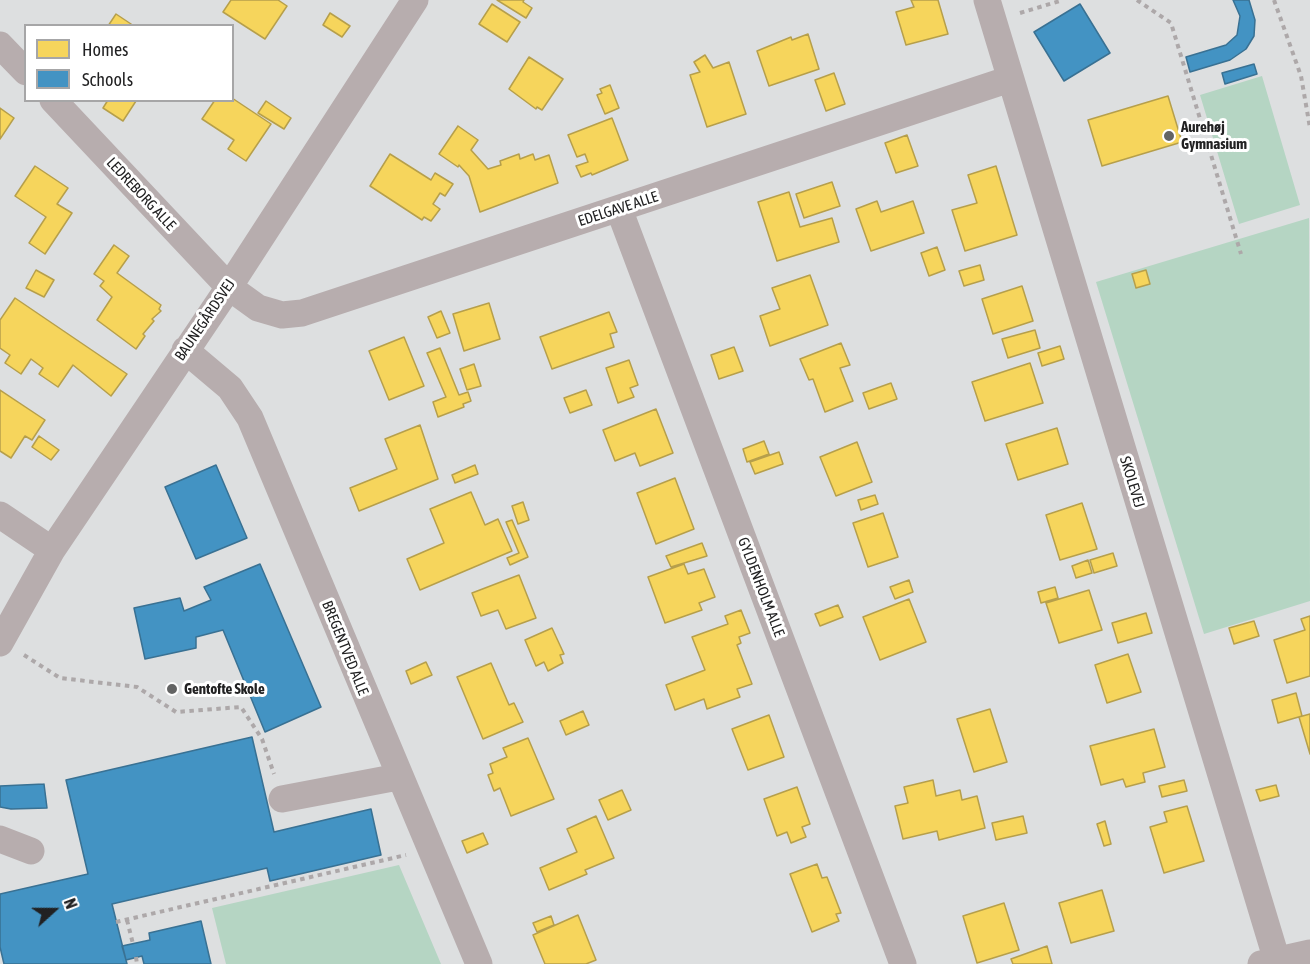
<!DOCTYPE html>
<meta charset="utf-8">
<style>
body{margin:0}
#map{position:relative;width:1310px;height:964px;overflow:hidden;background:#dddfe0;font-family:"Asap Condensed",sans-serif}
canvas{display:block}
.legend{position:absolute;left:24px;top:24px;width:210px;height:78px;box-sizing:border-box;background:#fff;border:2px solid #a6a6a7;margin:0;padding:8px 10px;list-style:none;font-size:18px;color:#212122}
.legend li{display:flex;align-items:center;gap:12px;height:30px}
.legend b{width:30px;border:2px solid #a6a6a7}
.north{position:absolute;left:24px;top:880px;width:60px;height:60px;-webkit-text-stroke:4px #fff;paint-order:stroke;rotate:69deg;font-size:16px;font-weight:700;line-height:24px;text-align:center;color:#212122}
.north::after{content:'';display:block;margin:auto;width:21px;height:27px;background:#212122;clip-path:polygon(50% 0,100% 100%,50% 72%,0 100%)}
</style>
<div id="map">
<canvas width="1310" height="964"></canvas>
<ul class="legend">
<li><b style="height:16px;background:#f6d55c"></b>Homes</li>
<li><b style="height:16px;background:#4393c3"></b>Schools</li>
</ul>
<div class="north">N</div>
</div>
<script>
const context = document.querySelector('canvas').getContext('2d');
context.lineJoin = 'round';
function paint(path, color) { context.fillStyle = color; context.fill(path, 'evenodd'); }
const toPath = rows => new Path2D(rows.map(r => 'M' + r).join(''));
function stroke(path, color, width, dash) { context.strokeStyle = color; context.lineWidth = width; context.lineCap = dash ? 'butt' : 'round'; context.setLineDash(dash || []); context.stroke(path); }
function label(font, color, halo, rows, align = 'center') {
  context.font = font + ' "Asap Condensed",sans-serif'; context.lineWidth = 6; context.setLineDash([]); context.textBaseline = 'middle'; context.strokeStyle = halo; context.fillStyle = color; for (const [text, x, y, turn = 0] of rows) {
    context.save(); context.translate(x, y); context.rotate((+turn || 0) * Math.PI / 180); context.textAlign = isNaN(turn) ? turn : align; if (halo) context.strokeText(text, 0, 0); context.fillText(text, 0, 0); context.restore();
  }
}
paint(toPath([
 [1262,76,1300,205,1239,224,1200,95],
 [1309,218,1310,601,1204,634,1096,282],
 [399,865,441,964,226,964,212,908]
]), '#b5d5c3');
const homes = toPath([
 [231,0,278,0,287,6,265,39,223,12,231,0],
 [497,0,524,0,523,2,532,8,526,18,497,0],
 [911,0,938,0,948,34,906,45,896,12,914,7,911,0],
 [492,4,520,22,507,42,479,24,492,4],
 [330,13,350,26,342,37,323,25,330,13],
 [116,14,134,26,108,26,116,14],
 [808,34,819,69,769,86,757,51,791,37,792,40,808,34],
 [705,55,713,68,729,62,746,114,707,127,690,75,700,72,694,62,705,55],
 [529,57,563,79,542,110,537,107,536,109,509,89,529,57],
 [834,73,845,104,826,111,815,80,834,73],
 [610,85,619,108,605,114,597,95,602,93,600,89,610,85],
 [1168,96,1182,142,1102,166,1088,120,1168,96],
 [232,98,271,124,246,161,228,149,234,140,202,119,215,100,232,100,232,98],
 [108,100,135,100,136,101,123,121,103,108,108,100],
 [266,101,291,118,284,129,258,113,266,101],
 [0,108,14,118,0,139,0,108],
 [612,118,628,160,592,175,591,173,581,177,576,166,588,162,585,154,577,157,568,135,612,118],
 [458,126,478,140,471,150,488,169,501,165,500,161,519,154,520,159,533,154,535,160,549,155,558,183,480,212,469,176,459,165,458,167,439,154,458,126],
 [907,135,918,166,896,173,885,143,907,135],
 [390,154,431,180,435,173,453,184,445,196,440,193,433,204,440,209,431,221,424,217,422,220,370,186,390,154],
 [35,166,68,188,57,204,72,213,45,254,29,243,46,217,15,196,35,166],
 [996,166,1017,235,965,251,952,210,977,203,968,175,996,166],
 [832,182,840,206,804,218,796,194,832,182],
 [789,192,800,227,832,218,839,242,777,261,758,202,789,192],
 [877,201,881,212,913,201,924,233,871,251,856,209,877,201],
 [114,245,129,256,117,273,161,305,159,309,161,311,152,319,154,321,143,334,145,336,136,349,97,320,112,297,100,286,104,281,94,274,114,245],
 [937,247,945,270,929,276,921,253,937,247],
 [980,265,984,280,964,286,959,271,980,265],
 [36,270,54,280,44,297,26,288,36,270],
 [1146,270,1150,284,1136,288,1132,274,1146,270],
 [810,275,828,325,770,346,760,316,780,309,772,288,810,275],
 [1022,286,1033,321,993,334,982,299,1022,286],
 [15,298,127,374,111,396,73,365,58,387,39,374,43,368,31,359,21,374,5,363,10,355,0,348,0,320,15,298],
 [489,303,500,339,464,351,453,314,489,303],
 [441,311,450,333,437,338,428,317,441,311],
 [609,312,617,332,610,334,614,347,552,369,540,337,609,312],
 [1035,330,1040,348,1008,358,1002,339,1035,330],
 [404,337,424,386,389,400,369,351,404,337],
 [841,343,850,365,840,368,853,401,825,412,813,379,809,380,800,359,841,343],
 [1060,346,1064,359,1042,366,1038,353,1060,346],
 [734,347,743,371,719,379,711,355,734,347],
 [440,348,459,395,468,392,471,401,463,404,464,407,438,417,433,402,446,397,427,353,440,348],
 [629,360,638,385,630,388,634,397,618,403,606,368,629,360],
 [1030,363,1043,403,985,421,972,382,1030,363],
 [474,364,481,386,467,390,460,369,474,364],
 [891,383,897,399,869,409,863,393,891,383],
 [0,390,45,420,32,440,25,436,11,458,0,451,0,390],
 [586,390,592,405,570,413,564,398,586,390],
 [656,409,673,453,640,466,635,453,615,461,603,430,656,409],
 [420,425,438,479,359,511,350,488,397,469,385,439,420,425],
 [1057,428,1068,464,1018,480,1006,444,1057,428],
 [39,436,59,450,51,460,32,447,39,436],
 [764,441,769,454,747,462,743,449,764,441],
 [857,442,872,482,836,496,820,457,857,442],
 [779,452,783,464,755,474,750,462,779,452],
 [475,465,478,474,455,483,452,475,475,465],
 [675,478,694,529,656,544,637,493,675,478],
 [471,492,485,525,498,519,512,551,420,590,407,559,444,543,430,509,471,492],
 [875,495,878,504,861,510,858,500,875,495],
 [523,502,529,520,518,524,512,506,523,502],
 [1082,503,1097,549,1060,560,1046,515,1082,503],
 [883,513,898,557,868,567,853,523,883,513],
 [512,520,528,557,510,565,507,558,519,553,506,522,512,520],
 [702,543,707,556,671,567,666,556,702,543],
 [1113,553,1117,566,1094,573,1090,560,1113,553],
 [1088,560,1092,573,1076,578,1072,566,1088,560],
 [684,564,688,574,704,569,715,597,699,603,702,610,665,623,648,577,684,564],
 [519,575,536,618,506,629,498,610,481,616,472,593,519,575],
 [909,580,913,592,895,599,890,587,909,580],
 [1055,587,1058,598,1041,603,1038,592,1055,587],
 [1089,590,1102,630,1059,643,1046,603,1089,590],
 [909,599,926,642,880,660,863,617,909,599],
 [838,605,843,617,820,626,815,614,838,605],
 [741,610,750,633,739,637,741,643,737,645,752,684,737,689,740,697,707,709,704,699,675,710,666,685,705,670,692,637,728,624,725,616,741,610],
 [1146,613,1152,633,1118,643,1112,623,1146,613],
 [1310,616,1310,676,1287,683,1274,640,1305,630,1301,619,1310,616],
 [1254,621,1259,636,1234,644,1229,628,1254,621],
 [552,628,564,654,560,655,563,663,548,671,544,662,536,666,525,640,552,628],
 [1128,654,1141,692,1107,703,1095,665,1128,654],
 [426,662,432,675,411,684,406,671,426,662],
 [491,663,509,705,514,703,523,722,483,739,457,677,491,663],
 [1296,693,1302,716,1278,723,1272,700,1296,693],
 [990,709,1007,762,974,772,957,719,990,709],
 [583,711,589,725,566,735,560,721,583,711],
 [1310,714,1310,754,1299,717,1310,714],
 [769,715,784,757,748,770,732,729,769,715],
 [1154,729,1165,767,1143,773,1145,782,1126,787,1123,779,1101,785,1090,746,1154,729],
 [528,738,554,799,511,816,500,788,494,791,488,775,493,773,490,764,507,757,503,748,528,738],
 [933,780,936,796,960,790,962,800,977,796,985,828,939,840,937,831,903,839,895,806,908,803,904,787,933,780],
 [1184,780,1187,791,1162,797,1159,786,1184,780],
 [1276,785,1279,796,1260,801,1256,790,1276,785],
 [797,787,810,824,802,827,806,837,791,843,787,832,777,836,764,799,797,787],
 [622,790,631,810,608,820,599,800,622,790],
 [1187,806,1204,861,1164,873,1150,827,1167,822,1164,812,1187,806],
 [596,816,614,858,585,870,587,874,549,890,540,868,577,852,567,829,596,816],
 [1023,816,1027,833,996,840,992,823,1023,816],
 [1105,821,1111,844,1104,846,1097,824,1105,821],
 [483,833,488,844,467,853,462,841,483,833],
 [817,864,822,878,827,877,841,913,836,914,839,921,812,932,790,874,817,864],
 [1102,890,1114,931,1071,943,1059,903,1102,890],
 [1004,903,1019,950,977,963,963,916,1004,903],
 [578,915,596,960,586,964,545,964,533,935,578,915],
 [551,916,554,925,537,932,533,923,551,916],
 [1047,946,1052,964,1013,964,1011,959,1047,946]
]);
paint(homes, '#f6d55c');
stroke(homes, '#b69f4b', 1.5);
const schools = toPath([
 [1233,0,1249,0,1255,20,1254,36,1246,49,1230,60,1190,72,1186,57,1226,45,1237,35,1240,16,1233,0],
 [1080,4,1110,53,1064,81,1034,32,1080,4],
 [1254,64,1257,74,1225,84,1222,73,1254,64],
 [216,465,247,538,196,559,165,487,216,465],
 [260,564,321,707,265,732,223,630,196,637,196,648,145,659,134,608,180,598,184,611,211,600,204,587,260,564],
 [252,737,274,832,371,809,381,855,270,881,267,868,112,904,127,964,4,964,0,947,0,894,88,874,66,780,252,737],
 [44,784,47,808,11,809,0,807,0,786,44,784],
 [201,921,211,964,144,964,142,956,126,960,122,946,150,940,149,933,201,921]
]);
paint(schools, '#4393c3');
stroke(schools, '#397193', 1.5);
stroke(toPath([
 [1137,0,1171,23,1241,254],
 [1274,0,1301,76,1310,128],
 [1020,13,1063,0],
 [24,655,60,678,137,687,176,712,241,707,262,739,274,774],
 [127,920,133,944],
 [116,922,406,855],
 [136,957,137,964]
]), '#ada8a9', 4, [4.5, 4.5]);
stroke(toPath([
 [987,0,1278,964],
 [0,45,26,72],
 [53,100,229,287,258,308,282,315,302,313,1010,79],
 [619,209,903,964],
 [185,350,230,388,250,418,479,964],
 [0,515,52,550],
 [0,643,52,550,229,287,415,0],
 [282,799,398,777],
 [0,839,31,851],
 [1261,964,1310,953]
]), '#b7adae', 27);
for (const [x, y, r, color] of [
 [1169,136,6,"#636464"],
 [172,689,6,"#636464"]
]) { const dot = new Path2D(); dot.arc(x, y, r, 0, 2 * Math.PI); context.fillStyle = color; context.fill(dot); stroke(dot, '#fff', 2); }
label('bold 15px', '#212122', '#fff', [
 ["Aurehøj",1181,127],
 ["Gymnasium",1181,144],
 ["Gentofte Skole",184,689]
], 'left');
label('15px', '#212122', '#fff', [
 ["LEDREBORG ALLE",141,194,47],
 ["EDELGAVE ALLE",618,209,-18],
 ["BAUNEGÅRDSVEJ",205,320,-56],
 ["SKOLEVEJ",1132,482,73],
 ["GYLDENHOLM ALLE",761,587,69],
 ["BREGENTVED ALLE",345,648,68]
]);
</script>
